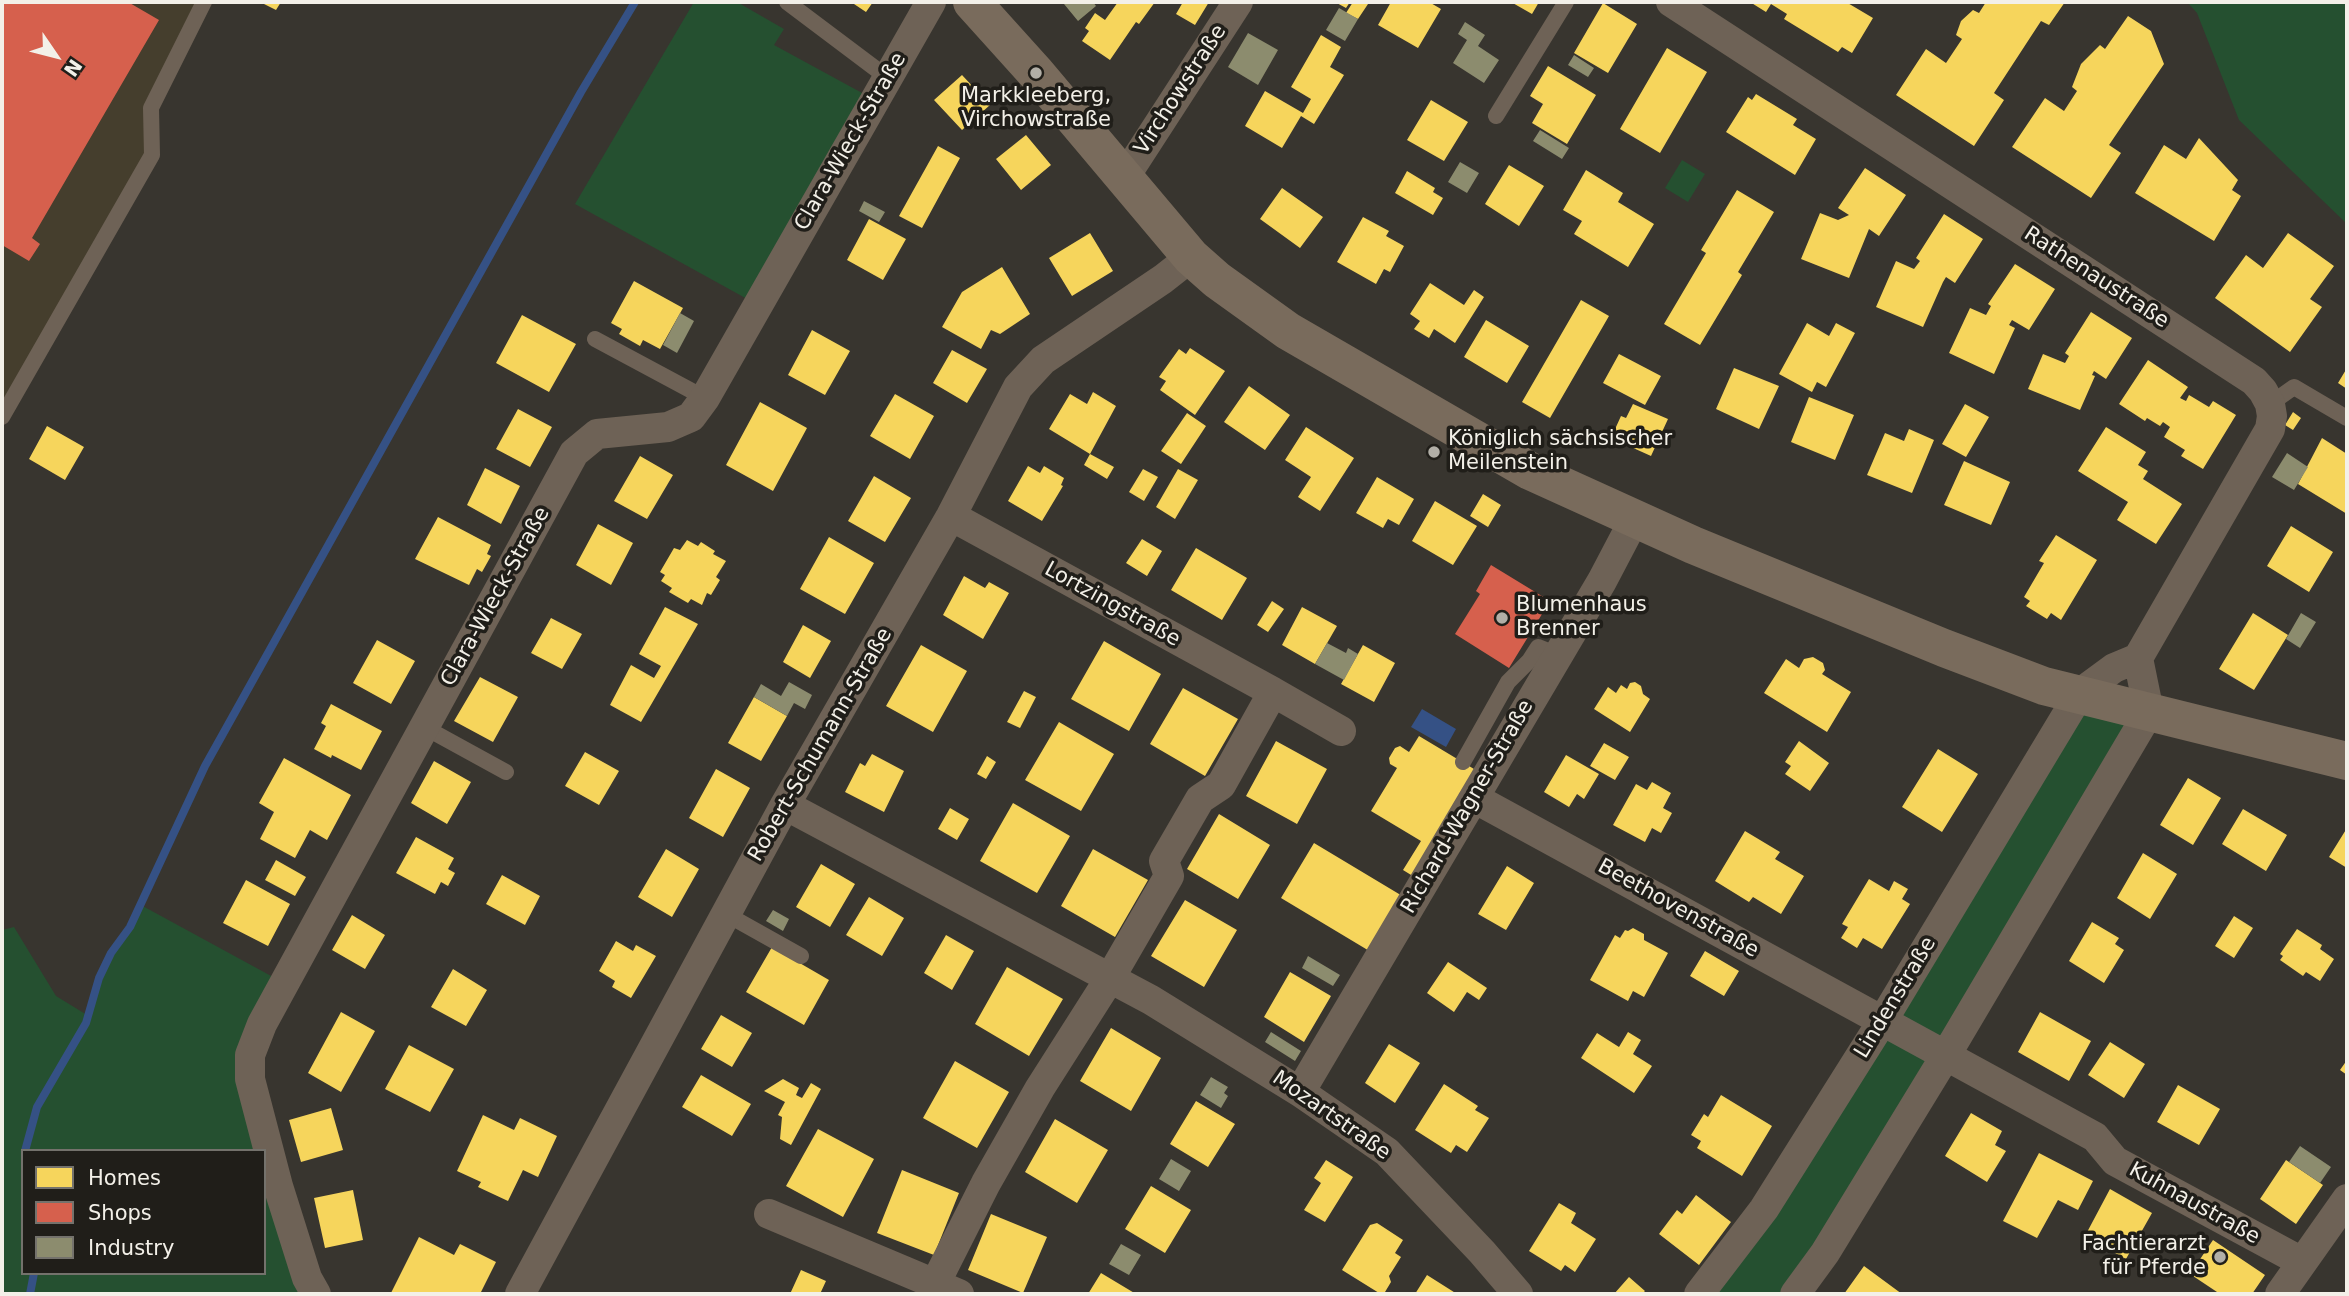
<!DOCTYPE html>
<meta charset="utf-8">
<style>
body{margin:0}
#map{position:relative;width:2349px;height:1296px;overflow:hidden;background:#38352f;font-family:"DejaVu Sans",sans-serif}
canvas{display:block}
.frame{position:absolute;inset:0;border:4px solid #f3f0e8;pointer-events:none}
.legend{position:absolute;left:21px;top:1149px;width:245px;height:126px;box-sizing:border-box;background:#201e19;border:2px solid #74726c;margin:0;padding:9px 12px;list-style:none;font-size:21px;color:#f3f0e8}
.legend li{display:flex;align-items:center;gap:14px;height:35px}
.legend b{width:35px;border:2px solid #74726c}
.north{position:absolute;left:21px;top:21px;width:70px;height:70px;-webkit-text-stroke:5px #201e19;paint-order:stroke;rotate:125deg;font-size:19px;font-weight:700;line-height:28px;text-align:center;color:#f3f0e8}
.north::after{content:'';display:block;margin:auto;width:24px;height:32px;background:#f3f0e8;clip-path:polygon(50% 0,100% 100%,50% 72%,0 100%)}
</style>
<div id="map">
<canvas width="2349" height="1296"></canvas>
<div class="frame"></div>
<ul class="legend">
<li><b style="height:19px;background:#f6d55c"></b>Homes</li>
<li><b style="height:19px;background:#d6604d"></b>Shops</li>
<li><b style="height:19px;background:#8c8c6e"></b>Industry</li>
</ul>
<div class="north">N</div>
</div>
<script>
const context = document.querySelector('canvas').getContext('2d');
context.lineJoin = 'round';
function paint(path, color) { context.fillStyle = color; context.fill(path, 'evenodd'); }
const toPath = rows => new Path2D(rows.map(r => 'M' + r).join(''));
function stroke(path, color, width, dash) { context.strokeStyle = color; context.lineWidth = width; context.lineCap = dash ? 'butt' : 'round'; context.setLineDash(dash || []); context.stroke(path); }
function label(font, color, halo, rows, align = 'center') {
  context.font = font + ' "DejaVu Sans",sans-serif'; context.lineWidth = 7; context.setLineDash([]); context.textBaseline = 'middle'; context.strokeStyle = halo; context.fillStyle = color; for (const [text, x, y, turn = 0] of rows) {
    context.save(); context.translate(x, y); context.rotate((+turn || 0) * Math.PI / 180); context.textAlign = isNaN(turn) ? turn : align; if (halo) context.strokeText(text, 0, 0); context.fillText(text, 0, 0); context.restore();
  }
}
paint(toPath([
 [2,2,204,2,151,108,153,140,2,417]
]), '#453e2d');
paint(toPath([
 [694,2,737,2,784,29,774,45,875,100,758,305,575,204],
 [2187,2,2347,2,2347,224,2239,120,2197,13],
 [1682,160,1705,174,1688,202,1665,188],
 [2080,693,2149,712,1795,1294,1699,1294],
 [139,904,284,983,250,1054,316,1294,2,1294,2,930,14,927,56,996,87,1015,99,978,111,953,130,927],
 [23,1151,264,1151,264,1273,23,1273]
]), '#255030');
paint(toPath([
 [1422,709,1456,729,1446,747,1411,727]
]), '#355185');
paint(toPath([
 [260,2,281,2,276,10],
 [851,2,873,2,866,12],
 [1118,2,1155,2,1139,24,1136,22,1110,60,1082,41,1089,31,1085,28,1095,13,1105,20],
 [1183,2,1209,2,1195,25,1176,14],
 [1335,2,1350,2,1346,8],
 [1353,2,1368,4,1358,19,1346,13],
 [1391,2,1429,2,1441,9,1418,48,1378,25],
 [1511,2,1539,2,1532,14],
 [1750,2,1846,2,1873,18,1852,53,1842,47,1838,52,1784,19,1787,14,1771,4,1766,12],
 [1986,2,2065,2,2049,25,2041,21,1994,93,2004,100,1974,146,1896,95,1926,49,1946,63,1962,39,1956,35,1961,21,1973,10,1979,13],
 [1603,3,1637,24,1608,73,1574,53],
 [2128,16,2151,31,2164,64,2109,145,2121,153,2091,198,2012,147,2045,98,2064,111,2077,91,2072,87,2081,64,2100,45,2105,49],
 [1321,35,1341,47,1330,67,1344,75,1314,124,1301,116,1282,148,1245,126,1265,91,1303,113,1311,99,1291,87],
 [1667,48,1707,72,1660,153,1620,129],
 [1548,66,1596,95,1567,144,1532,123,1543,104,1530,96],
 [962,75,990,105,962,130,934,100],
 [1756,94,1797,119,1793,125,1816,139,1795,175,1726,132,1748,97,1752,100],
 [1431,100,1468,122,1444,161,1407,140],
 [1026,135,1051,165,1021,190,996,159],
 [2199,138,2238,180,2232,190,2241,196,2214,241,2135,193,2164,145,2186,159],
 [938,146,960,158,922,228,899,216],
 [1509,165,1544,186,1519,226,1485,204],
 [1865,168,1906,195,1879,236,1869,229,1849,278,1801,259,1820,213,1838,220,1849,215,1838,208],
 [1586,170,1623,193,1618,202,1654,224,1628,267,1574,234,1582,221,1563,210],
 [1407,171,1435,188,1433,192,1443,198,1433,215,1395,193],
 [1282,188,1323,217,1300,248,1260,219],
 [1737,190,1774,212,1738,272,1742,275,1700,345,1664,324,1706,253,1701,250],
 [1944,214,1983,239,1955,283,1946,277,1943,282,1923,327,1876,307,1896,261,1914,269,1920,261,1916,258],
 [1363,217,1389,231,1386,236,1404,246,1390,272,1384,269,1376,284,1337,262],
 [869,219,906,239,883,280,847,260],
 [1090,233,1113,271,1072,296,1049,258],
 [2288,233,2334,266,2310,299,2322,307,2290,352,2215,298,2246,255,2263,268],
 [2015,264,2055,289,2029,330,2012,320,2009,325,2015,328,1994,374,1949,353,1970,308,1986,315,1991,306,1988,304],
 [1002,267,1030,314,1000,334,991,330,981,349,942,327,962,292],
 [634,281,683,308,660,349,643,340,640,346,619,334,622,329,611,323],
 [1430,283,1464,305,1474,290,1484,297,1455,343,1434,329,1429,338,1414,329,1420,321,1410,314],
 [1581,300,1609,316,1550,418,1522,402],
 [2091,312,2132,338,2106,379,2094,371,2092,375,2095,376,2080,410,2028,389,2043,354,2065,363,2069,356,2065,353],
 [522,315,576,344,549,392,496,363],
 [1486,320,1529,346,1507,383,1464,357],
 [1807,323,1829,336,1836,323,1855,333,1826,387,1817,382,1812,392,1779,374],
 [812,330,850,351,825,395,788,375],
 [1190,348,1225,371,1195,415,1160,390,1166,381,1159,377,1179,349,1186,354],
 [952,350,987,369,967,403,933,383],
 [1619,354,1661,376,1645,405,1603,383],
 [2148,360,2188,387,2180,398,2186,401,2189,395,2209,407,2213,401,2236,415,2203,469,2181,456,2185,450,2164,437,2170,427,2163,422,2160,426,2147,418,2145,421,2119,404],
 [1734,368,1779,386,1759,429,1716,409],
 [2347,368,2347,389,2338,383],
 [1249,386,1290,415,1265,450,1224,422],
 [1093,392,1116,406,1090,454,1049,429,1070,394,1087,404],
 [895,394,934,416,910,459,870,436],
 [1809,397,1854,415,1835,460,1791,442],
 [760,402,807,428,773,491,726,465],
 [1633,404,1668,419,1651,456,1611,438,1621,416,1626,418],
 [1965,404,1989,417,1966,457,1942,444],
 [518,409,552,427,530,467,496,449],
 [2293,412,2301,418,2293,430,2285,425],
 [1187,413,1206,426,1181,464,1161,451],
 [47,426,84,447,65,480,29,459],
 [1306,427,1354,458,1320,511,1298,497,1311,477,1285,460],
 [2106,427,2146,452,2138,465,2148,471,2143,479,2182,504,2156,544,2117,520,2128,502,2078,471],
 [1909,429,1934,440,1912,493,1867,475,1885,433,1904,441],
 [2322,438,2347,454,2347,514,2298,484],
 [1090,454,1114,467,1107,479,1084,465],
 [640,456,673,475,647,519,614,501],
 [1964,461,2010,482,1991,525,1944,505],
 [1028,466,1040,473,1044,466,1064,478,1061,485,1063,486,1042,521,1008,501],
 [485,468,520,486,501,524,467,505],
 [1143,469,1158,477,1144,501,1129,492],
 [1178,469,1198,480,1175,519,1156,507],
 [874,476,911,498,885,542,848,521],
 [1377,477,1414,499,1399,525,1388,519,1383,528,1356,513],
 [1483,494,1501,505,1488,527,1470,516],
 [1435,501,1477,526,1453,565,1412,541],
 [438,517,491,545,487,554,491,556,482,572,477,569,469,585,415,559],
 [598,524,633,543,611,585,576,565],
 [2291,526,2333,552,2309,592,2267,566],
 [2056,535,2097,560,2061,620,2051,613,2047,619,2026,606,2030,601,2024,597,2044,563,2039,561],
 [829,537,874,563,845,614,800,589],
 [1142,539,1162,551,1147,576,1126,563],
 [687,540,698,546,701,542,715,551,713,554,726,561,716,577,720,580,711,595,707,593,702,605,691,599,688,603,669,592,672,588,661,581,665,575,660,572,674,548,680,550],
 [1196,548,1247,578,1222,620,1171,590],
 [964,576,985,588,989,582,1009,593,983,639,943,615],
 [1272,601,1284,609,1268,632,1257,625],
 [665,607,698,624,641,722,610,705,631,665,654,678,661,666,639,654],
 [1302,607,1337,626,1315,664,1282,645],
 [2253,613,2288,635,2254,690,2219,669],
 [551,618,582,634,562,669,531,653],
 [803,625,831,641,810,678,783,662],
 [377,640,415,661,391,704,353,683],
 [1104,641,1161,674,1129,731,1071,699],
 [921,645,967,671,933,732,886,706],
 [1363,645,1395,663,1374,702,1341,684],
 [1813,657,1823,663,1825,670,1822,674,1851,692,1827,732,1764,693,1786,659,1799,668,1804,659],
 [480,677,518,697,493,742,454,721],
 [1635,682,1641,686,1643,694,1650,699,1630,732,1594,709,1608,687,1616,693,1621,685,1627,689,1630,683],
 [1183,688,1238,719,1205,776,1150,744],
 [1024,691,1036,697,1020,728,1007,722],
 [754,697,787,716,761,761,728,743],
 [331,704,382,731,361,770,332,755,331,758,314,749,326,726,321,723],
 [1059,722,1114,754,1081,811,1025,780],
 [1419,736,1479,772,1416,878,1403,870,1421,841,1371,811,1397,768,1390,764,1389,758,1395,748,1400,746,1409,752],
 [1276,741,1327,769,1297,824,1246,796],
 [1799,741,1829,763,1810,791,1785,774,1791,766,1785,762],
 [1604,743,1629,757,1615,780,1590,766],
 [1938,749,1978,774,1942,832,1902,807],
 [585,752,619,771,599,805,565,786],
 [872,754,904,771,884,812,845,792,860,763,865,766],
 [1566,755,1599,774,1584,799,1577,794,1569,807,1544,792],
 [987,756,996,762,986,779,977,774],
 [284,758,351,795,327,840,310,830,295,858,260,839,274,812,259,803],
 [434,761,471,782,447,824,411,803],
 [716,769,750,788,723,837,689,818],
 [2188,778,2221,798,2193,845,2160,825],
 [1652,782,1671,793,1663,808,1672,813,1661,833,1652,828,1645,842,1613,825,1636,784,1647,790],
 [1013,803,1070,836,1037,893,980,861],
 [950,808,969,819,957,840,938,829],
 [2243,809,2287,835,2266,871,2222,844],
 [1219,814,1270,845,1238,899,1187,869],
 [2347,828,2347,868,2329,857],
 [1745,831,1780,852,1775,859,1804,876,1781,914,1753,897,1749,902,1715,881],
 [416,837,454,858,448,869,455,873,448,886,441,882,435,894,396,873],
 [1314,843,1404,897,1371,952,1281,898],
 [666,849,699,869,672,917,638,897],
 [1093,849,1148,880,1115,937,1061,906],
 [2143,853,2177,874,2150,919,2117,898],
 [276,860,306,877,295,896,265,880],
 [821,864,855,884,830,927,796,907],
 [1507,866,1534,883,1506,930,1478,914],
 [502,875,540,896,525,925,486,904],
 [1869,879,1889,891,1894,881,1908,889,1902,899,1910,904,1882,949,1863,938,1857,948,1841,938,1848,927,1842,924],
 [246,880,290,904,268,946,223,923],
 [869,897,904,918,882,956,846,935],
 [1185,900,1237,930,1204,987,1151,956],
 [352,915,385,935,365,969,332,950],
 [2234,916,2253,928,2234,958,2215,946],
 [2092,922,2119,938,2115,944,2124,950,2104,983,2069,961],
 [1633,928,1644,934,1644,940,1668,953,1644,997,1633,991,1628,1001,1590,980,1615,935,1620,938,1625,930,1628,931],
 [2297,929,2322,945,2320,949,2334,959,2320,981,2306,972,2303,976,2280,960,2283,956,2280,954],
 [946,935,974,951,952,990,924,973],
 [616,941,633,951,636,945,656,956,631,998,612,987,615,981,599,971],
 [772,947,829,980,804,1025,746,992],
 [1705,951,1739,971,1724,996,1690,976],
 [1448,962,1487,988,1479,1000,1467,992,1454,1012,1427,993],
 [1007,967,1063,999,1029,1056,975,1024],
 [453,969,487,990,466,1026,431,1007],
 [1290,972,1331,996,1304,1042,1264,1017],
 [341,1012,375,1031,341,1092,308,1073],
 [2040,1012,2091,1041,2069,1081,2018,1052],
 [721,1015,752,1033,732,1067,701,1049],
 [1111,1028,1161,1058,1131,1111,1080,1081],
 [1628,1032,1641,1040,1633,1054,1652,1066,1634,1093,1581,1058,1597,1033,1619,1047],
 [2110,1042,2145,1064,2124,1098,2088,1075],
 [1389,1044,1420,1063,1395,1103,1365,1083],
 [409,1045,454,1069,430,1112,385,1089],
 [2347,1060,2347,1075,2340,1070],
 [955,1061,1009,1092,977,1148,923,1118],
 [701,1075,751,1104,732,1136,682,1107],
 [783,1079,799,1088,796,1095,802,1098,811,1083,821,1089,791,1145,780,1139,782,1117,778,1115,785,1102,764,1091],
 [1444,1084,1478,1106,1475,1110,1489,1118,1467,1152,1456,1145,1451,1153,1415,1130],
 [2178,1085,2220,1109,2199,1145,2157,1122],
 [1721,1095,1772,1126,1742,1176,1697,1148,1701,1141,1691,1135,1704,1114,1708,1117],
 [1196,1101,1235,1124,1208,1167,1170,1144],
 [331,1108,343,1150,301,1162,289,1120],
 [1971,1113,2002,1131,1995,1145,2006,1151,1987,1182,1945,1156],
 [483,1115,514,1130,520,1118,557,1136,538,1177,523,1170,508,1201,478,1187,481,1182,457,1171],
 [1055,1119,1108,1150,1077,1203,1025,1172],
 [818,1129,874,1159,843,1217,786,1186],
 [2039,1153,2093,1181,2078,1210,2058,1200,2037,1238,2003,1221],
 [1326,1160,1353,1177,1325,1222,1304,1210,1321,1183,1314,1178],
 [2286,1160,2323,1185,2296,1224,2260,1199],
 [902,1170,959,1193,934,1255,877,1233],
 [1151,1186,1191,1210,1165,1253,1125,1229],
 [2110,1189,2152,1213,2126,1259,2085,1236],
 [353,1190,363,1240,325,1248,314,1198],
 [1696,1195,1731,1222,1699,1265,1659,1234,1677,1210,1682,1214],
 [1559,1203,1576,1213,1571,1223,1596,1239,1575,1272,1565,1265,1561,1271,1529,1251],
 [991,1214,1047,1237,1023,1293,968,1270],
 [1377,1223,1403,1240,1395,1253,1401,1257,1389,1276,1391,1282,1385,1292,1379,1293,1342,1270,1370,1225],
 [419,1237,454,1255,460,1244,496,1262,480,1294,391,1293],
 [2213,1240,2265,1275,2252,1294,2220,1294,2190,1274],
 [1864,1266,1902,1294,1844,1294],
 [801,1270,826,1281,820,1294,790,1294],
 [1101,1273,1136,1294,1088,1294],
 [1427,1275,1457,1294,1415,1294],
 [1629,1277,1645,1291,1642,1294,1614,1294]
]), '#f6d55c');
paint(toPath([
 [2,2,128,2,159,20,32,238,40,244,29,261,2,245],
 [1491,565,1550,601,1509,668,1455,634,1480,594,1476,591]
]), '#d6604d');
paint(toPath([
 [1067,2,1093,2,1096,6,1078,21,1064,4],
 [1339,8,1358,19,1345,41,1326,30],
 [1465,22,1485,35,1478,46,1499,60,1484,83,1453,63,1467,40,1458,34],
 [1248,33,1278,50,1258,85,1228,67],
 [1574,55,1594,68,1588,77,1568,65],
 [1540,130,1569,148,1562,159,1533,141],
 [1460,162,1479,173,1467,193,1448,182],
 [864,201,885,212,879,222,859,211],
 [680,313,694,321,677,353,663,345],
 [2287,453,2308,467,2294,490,2272,477],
 [2301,613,2316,622,2300,648,2286,639],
 [1327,643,1346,653,1348,648,1358,654,1344,680,1315,664],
 [789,682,812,695,805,709,794,703,787,716,754,697,761,684,781,696],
 [773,910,789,919,783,931,766,921],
 [1308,956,1340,975,1333,986,1302,968],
 [1271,1032,1301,1051,1295,1061,1265,1042],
 [1211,1077,1228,1087,1224,1093,1228,1096,1221,1108,1200,1095],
 [2300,1146,2331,1167,2320,1183,2289,1162],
 [1171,1159,1191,1171,1179,1191,1159,1179],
 [1121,1244,1141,1255,1129,1275,1109,1264]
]), '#8c8c6e');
stroke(toPath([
 [25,1151,37,1107,86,1023,99,978,111,953,130,927,205,766,581,92,635,2],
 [30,1294,34,1273]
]), '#355185', 8);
stroke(toPath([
 [787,2,888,78],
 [1496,116,1566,2],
 [595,339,705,398],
 [2270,404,2294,387,2347,418],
 [2,417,152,155,151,108,204,2],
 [424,727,506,772],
 [1463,762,1508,682,1529,661,1538,647,1558,655],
 [726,914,801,956]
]), '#6e6256', 16);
stroke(toPath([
 [1671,2,2254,381,2263,391,2270,404,2272,416,2270,429,2138,658,2149,712,1946,1055,1825,1253,1795,1294],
 [1124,178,1238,2],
 [1273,692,1341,731],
 [1474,798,2095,1137,2115,1161,2302,1262],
 [785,805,1151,1000,1300,1092,1387,1152,1482,1252,1518,1294],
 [1300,1092,1602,581,1634,520],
 [769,1214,959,1294],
 [935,1284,986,1183,1040,1088,1110,978,1169,876,1164,861,1200,799,1221,785,1273,692,951,516],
 [316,1294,307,1278,278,1186,250,1079,250,1055,262,1024,574,453,597,434,668,427,691,417,705,398,931,2],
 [520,1294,785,805,951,516,1018,387,1043,360,1163,279,1191,257],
 [1699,1294,1764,1209,1883,1020,2080,693,2114,668,2138,658],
 [2280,1294,2347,1199]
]), '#6e6256', 30);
stroke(toPath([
 [972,2,1036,73,1191,257,1217,280,1288,331,1530,471,1693,545,1944,648,2044,686,2347,761]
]), '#796b5c', 38);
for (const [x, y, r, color] of [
 [1036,73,7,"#b2afa7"],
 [1434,452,7,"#b2afa7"],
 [1502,618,7,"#b2afa7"],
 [2220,1257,7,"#b2afa7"]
]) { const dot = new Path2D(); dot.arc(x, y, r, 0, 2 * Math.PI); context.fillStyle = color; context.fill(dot); stroke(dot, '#201e19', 2.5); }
label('21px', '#f3f0e8', '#201e19', [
 ["Virchowstraße",1181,90,-57],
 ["Clara-Wieck-Straße",851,142,-60],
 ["Rathenaustraße",2096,278,33],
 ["Clara-Wieck-Straße",496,597,-61],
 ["Lortzingstraße",1112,605,29],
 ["Robert-Schumann-Straße",821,745,-60],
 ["Richard-Wagner-Straße",1468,807,-60],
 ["Beethovenstraße",1678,909,29],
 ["Lindenstraße",1896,998,-59],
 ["Mozartstraße",1331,1116,35],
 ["Kuhnaustraße",2194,1204,29]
]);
label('21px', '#f3f0e8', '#201e19', [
 ["Markkleeberg,",1036,97,"center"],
 ["Virchowstraße",1036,121,"center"],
 ["Königlich sächsischer",1448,440],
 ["Meilenstein",1448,464],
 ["Blumenhaus",1516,606],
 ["Brenner",1516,630],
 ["Fachtierarzt",2206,1245,"right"],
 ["für Pferde",2206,1269,"right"]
], 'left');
</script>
